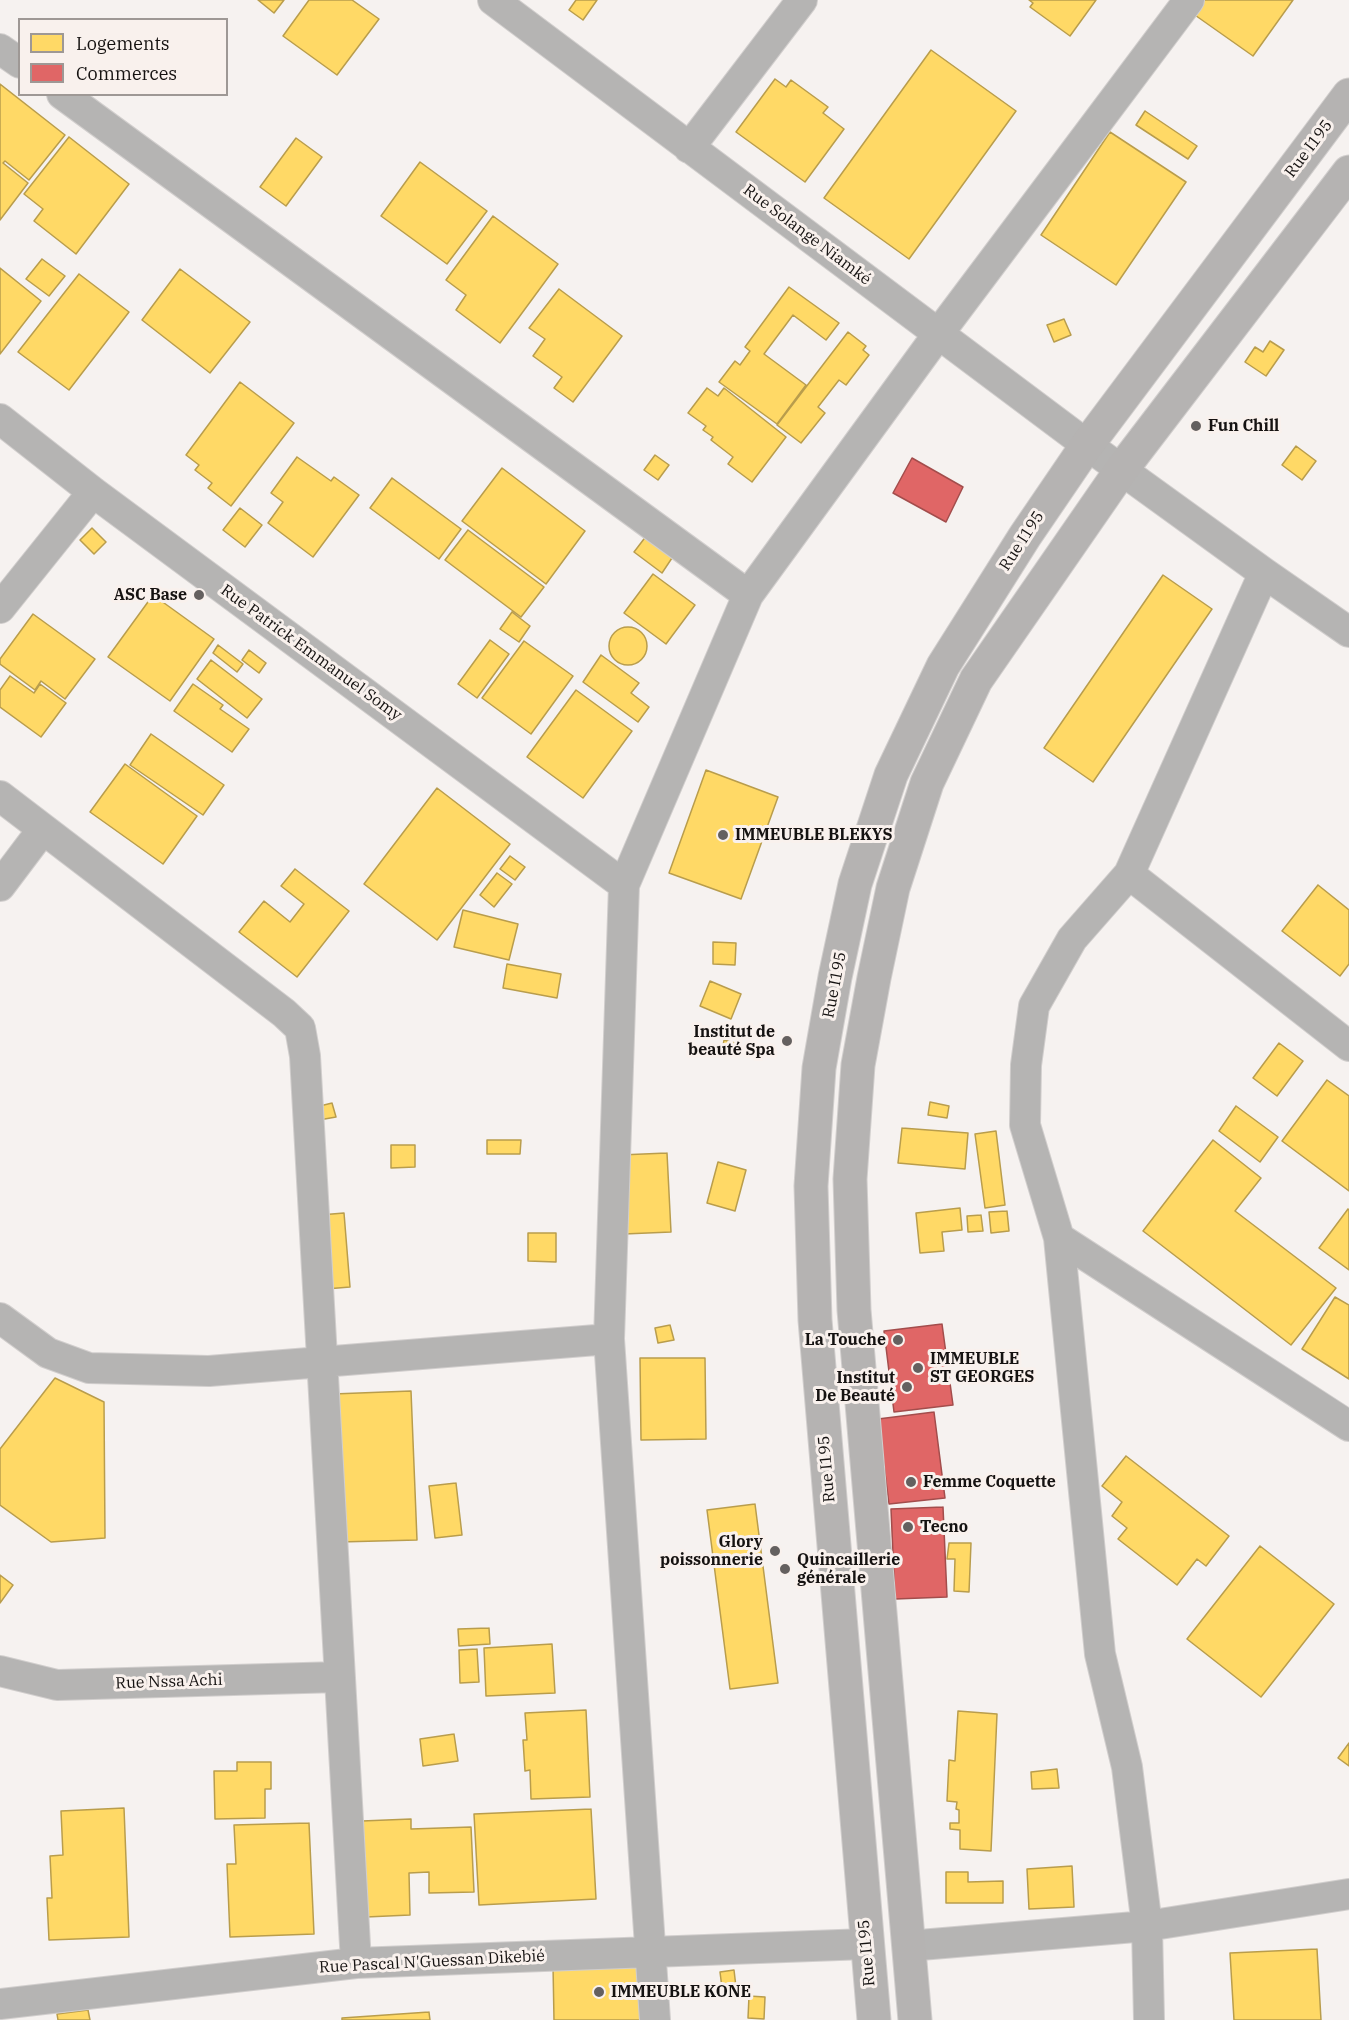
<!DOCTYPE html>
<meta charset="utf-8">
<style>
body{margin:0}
#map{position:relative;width:1349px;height:2020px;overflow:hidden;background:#f6f2f0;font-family:"IBM Plex Serif",serif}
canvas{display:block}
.legend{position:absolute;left:18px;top:18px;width:210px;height:78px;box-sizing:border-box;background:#f9f1ed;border:2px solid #9e9895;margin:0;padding:8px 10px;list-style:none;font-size:18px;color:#151211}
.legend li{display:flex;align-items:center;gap:12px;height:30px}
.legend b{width:30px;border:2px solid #9e9895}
</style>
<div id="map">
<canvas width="1349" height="2020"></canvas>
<ul class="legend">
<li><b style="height:16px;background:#ffd966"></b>Logements</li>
<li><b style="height:16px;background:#e06666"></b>Commerces</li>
</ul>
</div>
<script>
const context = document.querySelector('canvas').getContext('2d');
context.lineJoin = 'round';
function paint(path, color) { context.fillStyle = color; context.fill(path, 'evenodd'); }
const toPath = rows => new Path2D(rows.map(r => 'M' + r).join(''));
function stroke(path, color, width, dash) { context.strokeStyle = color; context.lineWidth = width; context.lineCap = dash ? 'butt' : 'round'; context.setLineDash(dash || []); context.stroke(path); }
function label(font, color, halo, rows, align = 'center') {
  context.font = font + ' "IBM Plex Serif",serif'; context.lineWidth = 6; context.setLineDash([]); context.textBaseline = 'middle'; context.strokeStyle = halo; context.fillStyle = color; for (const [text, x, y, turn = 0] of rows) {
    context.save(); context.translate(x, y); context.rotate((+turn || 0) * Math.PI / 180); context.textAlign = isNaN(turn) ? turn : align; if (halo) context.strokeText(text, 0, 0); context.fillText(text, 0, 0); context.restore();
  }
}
const homes = toPath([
 [258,0,284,0,274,13,258,0],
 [309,0,352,0,379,19,337,75,283,36,309,0],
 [576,0,597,0,583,20,569,10,576,0],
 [1029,0,1096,0,1070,36,1030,7,1033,3,1029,0],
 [1201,0,1293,0,1253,56,1192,13,1201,0],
 [931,50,1016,111,909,259,824,198,931,50],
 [775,79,786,87,791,80,828,107,823,113,844,129,805,182,736,132,775,79],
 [0,84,65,135,29,180,5,161,3,163,28,183,0,220,0,84],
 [1145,111,1197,146,1188,159,1136,125,1145,111],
 [1110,132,1186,182,1116,285,1041,235,1110,132],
 [69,137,129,184,76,254,34,221,43,209,24,194,69,137],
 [296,138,322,157,286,206,260,187,296,138],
 [420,162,487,211,447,264,381,216,420,162],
 [493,216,558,264,500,343,456,310,466,295,446,280,493,216],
 [42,259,65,276,49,296,26,279,42,259],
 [0,268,41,301,0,354,0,268],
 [180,269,250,322,210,373,142,320,180,269],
 [79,274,129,312,69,390,18,352,79,274],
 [789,287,839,323,826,340,793,315,764,354,806,385,777,424,719,382,735,361,740,365,750,351,745,347,789,287],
 [559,289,622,336,573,402,554,388,562,377,533,356,545,339,529,328,559,289],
 [1064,319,1071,335,1054,342,1047,325,1064,319],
 [848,332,866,346,863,350,869,355,846,385,839,380,818,407,825,413,801,443,777,425,848,332],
 [1270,341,1284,350,1266,376,1245,362,1255,347,1263,352,1270,341],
 [240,382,294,423,231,506,208,488,212,483,195,470,199,465,186,455,240,382],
 [707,388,718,396,724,388,786,437,752,482,728,464,733,457,711,440,713,437,703,430,706,426,688,413,707,388],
 [1296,446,1316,461,1302,480,1282,465,1296,446],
 [655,455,669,465,658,480,644,470,655,455],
 [297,457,331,481,334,477,359,495,313,557,268,523,283,502,271,493,297,457],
 [502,468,585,531,546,584,462,521,502,468],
 [392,478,461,529,439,559,370,508,392,478],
 [240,508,262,525,245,547,223,530,240,508],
 [92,528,106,542,94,554,80,540,92,528],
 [468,530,544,587,521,617,445,560,468,530],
 [647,535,674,555,662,573,634,552,647,535],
 [653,574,695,605,666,644,624,613,653,574],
 [1163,575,1212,609,1093,782,1044,748,1163,575],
 [153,595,214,639,170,701,108,657,153,595],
 [512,612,530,626,519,642,500,629,512,612],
 [33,614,95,659,65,699,41,681,35,690,0,664,0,659,33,614],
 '609 646a19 19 0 1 1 38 0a19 19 0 1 1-38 0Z',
 [490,640,509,654,477,698,458,684,490,640],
 [524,641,573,676,531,734,482,698,524,641],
 [218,645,243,664,237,672,213,653,218,645],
 [249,650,266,663,259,673,242,660,249,650],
 [601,655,639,683,631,693,649,707,638,722,583,682,601,655],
 [211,660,262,699,247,718,197,679,211,660],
 [10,676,34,693,40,684,66,703,41,737,0,707,0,690,10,676],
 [193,684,223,705,220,709,249,729,232,752,174,711,193,684],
 [576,690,632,731,583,798,527,757,576,690],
 [151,734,224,785,203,815,130,765,151,734],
 [125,764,197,816,163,864,90,812,125,764],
 [706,770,778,797,741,899,669,873,706,770],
 [437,788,510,844,437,940,364,884,437,788],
 [510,856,525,867,515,880,500,869,510,856],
 [295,869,349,911,297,977,239,932,264,901,290,922,304,904,281,886,295,869],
 [497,873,512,884,494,907,480,895,497,873],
 [1318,885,1349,910,1349,964,1340,976,1282,931,1318,885],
 [463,910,518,924,509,960,454,947,463,910],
 [713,942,736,943,735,965,713,964,713,942],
 [507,964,561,974,557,998,503,988,507,964],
 [710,981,741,994,731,1019,700,1006,710,981],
 [724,1040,735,1043,733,1054,722,1052,724,1040],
 [1279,1043,1303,1061,1277,1096,1253,1078,1279,1043],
 [1327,1080,1349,1096,1349,1191,1282,1141,1327,1080],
 [930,1102,949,1106,947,1118,928,1115,930,1102],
 [332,1103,336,1117,319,1120,316,1107,332,1103],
 [1236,1106,1278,1137,1260,1162,1219,1131,1236,1106],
 [902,1128,968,1133,965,1169,898,1163,902,1128],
 [996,1131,1005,1205,985,1208,975,1134,996,1131],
 [487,1140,521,1140,520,1154,487,1154,487,1140],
 [1213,1140,1261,1178,1235,1211,1336,1288,1291,1345,1143,1231,1213,1140],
 [391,1145,415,1145,415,1167,391,1168,391,1145],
 [667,1153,671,1232,624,1234,620,1155,667,1153],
 [718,1162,746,1170,735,1211,707,1203,718,1162],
 [960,1208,962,1230,942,1232,944,1251,920,1253,916,1213,960,1208],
 [1348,1209,1349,1210,1349,1270,1319,1248,1348,1209],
 [1007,1211,1009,1231,991,1233,989,1212,1007,1211],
 [344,1213,350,1287,326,1289,320,1215,344,1213],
 [981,1215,983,1231,968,1232,967,1216,981,1215],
 [528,1233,556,1233,556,1262,528,1261,528,1233],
 [1335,1297,1349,1305,1349,1379,1302,1349,1335,1297],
 [670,1325,674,1340,658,1343,655,1328,670,1325],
 [640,1358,705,1358,706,1439,641,1440,640,1358],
 [55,1378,104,1402,105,1538,51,1542,0,1505,0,1449,55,1378],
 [411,1391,417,1540,339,1542,333,1394,411,1391],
 [1126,1456,1229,1536,1206,1566,1197,1559,1177,1585,1118,1539,1127,1528,1112,1516,1122,1502,1102,1486,1126,1456],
 [456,1483,462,1535,435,1538,429,1486,456,1483],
 [755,1504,778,1683,730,1689,707,1510,755,1504],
 [949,1543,971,1543,969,1592,954,1591,955,1559,947,1559,949,1543],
 [1260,1546,1334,1604,1261,1697,1187,1639,1260,1546],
 [0,1575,13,1585,0,1603,0,1575],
 [489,1628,490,1644,459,1646,458,1629,489,1628],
 [552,1644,555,1693,486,1696,484,1648,552,1644],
 [477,1649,479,1682,460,1683,459,1650,477,1649],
 [586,1710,590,1797,531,1799,530,1770,525,1771,523,1740,527,1740,525,1713,586,1710],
 [958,1711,997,1714,991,1851,960,1849,960,1830,950,1829,950,1823,959,1823,959,1810,956,1809,957,1802,947,1801,949,1760,955,1761,958,1711],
 [454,1734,458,1761,423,1766,420,1739,454,1734],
 [1349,1743,1349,1766,1338,1758,1349,1743],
 [237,1762,271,1762,271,1789,265,1789,265,1818,215,1819,214,1771,237,1771,237,1762],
 [1057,1769,1059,1788,1032,1789,1031,1772,1057,1769],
 [124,1808,129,1937,49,1940,47,1898,52,1898,50,1856,63,1855,61,1811,124,1808],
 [591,1809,596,1899,479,1905,474,1814,591,1809],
 [411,1819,411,1829,471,1827,474,1892,429,1893,429,1872,409,1873,410,1915,366,1917,362,1821,411,1819],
 [309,1823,314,1934,230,1937,227,1864,236,1864,234,1825,309,1823],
 [1072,1866,1074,1907,1029,1909,1027,1869,1072,1866],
 [946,1872,968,1872,968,1882,1003,1881,1003,1903,946,1903,946,1872],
 [1317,1949,1321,2020,1234,2020,1230,1953,1317,1949],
 [645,1964,645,2020,554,2020,553,1965,645,1964],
 [734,1970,736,1987,722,1988,720,1972,734,1970],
 [749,1996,765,1997,764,2019,748,2018,749,1996],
 [88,2010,90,2020,58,2020,57,2014,88,2010],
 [429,2012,430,2020,342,2020,342,2018,429,2012]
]);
paint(homes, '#ffd966');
stroke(homes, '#b99d4c', 1.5);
const shops = toPath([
 [912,458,963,487,946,522,893,493,912,458],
 [942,1324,953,1405,894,1412,884,1331,942,1324],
 [934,1412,945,1498,889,1504,878,1419,934,1412],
 [943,1507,947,1597,895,1599,891,1509,943,1507]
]);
paint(shops, '#e06666');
stroke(shops, '#a34d4c', 1.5);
const street = toPath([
 [493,0,1087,445,1264,573,1349,632],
 [0,49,20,63],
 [62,94,748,595],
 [689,148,802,0],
 [0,419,93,492,624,885],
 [0,608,93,492],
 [0,796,284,1013,300,1028,305,1056,356,1963],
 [1129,874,1349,1046],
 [0,886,43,829],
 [1059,1238,1349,1426],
 [0,1318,48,1353,89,1368,209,1371,609,1339],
 [0,1671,57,1685,339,1677],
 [908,1946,1147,1926,1349,1894],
 [0,2004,356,1963,866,1944],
 [655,2020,609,1339,624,885,748,595,939,333,1189,0],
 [1149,2020,1147,1926,1127,1767,1100,1654,1059,1238,1025,1125,1026,1065,1034,1006,1072,939,1129,874,1264,573]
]);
const secondary = toPath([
 [874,2020,815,1320,811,1186,819,1068,835,977,855,884,891,775,943,666,1025,536,1087,445,1349,95],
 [915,2020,854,1310,850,1179,858,1065,874,978,893,888,927,783,976,680,1122,469,1349,172]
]);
stroke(street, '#d1cecd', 32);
stroke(secondary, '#d1cecd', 35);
stroke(street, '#b5b4b3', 30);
stroke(secondary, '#b5b3b2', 33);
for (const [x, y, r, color] of [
 [1196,426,6,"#64605f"],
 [199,595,6,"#64605f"],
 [723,835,6,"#64605f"],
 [787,1041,6,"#64605f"],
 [898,1340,6,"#64605f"],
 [918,1368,6,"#64605f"],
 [907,1387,6,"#64605f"],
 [911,1482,6,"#64605f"],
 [908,1527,6,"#64605f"],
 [775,1551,6,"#64605f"],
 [785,1569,6,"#64605f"],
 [599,1992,6,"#64605f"]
]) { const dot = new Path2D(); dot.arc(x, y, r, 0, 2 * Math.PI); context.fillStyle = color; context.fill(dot); stroke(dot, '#f9f1ed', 2); }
label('16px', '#151211', '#f9f1ed', [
 ["Rue I195",1309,149,-53],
 ["Rue Solange Niamké",807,235,37],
 ["Rue I195",1022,541,-57],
 ["Rue Patrick Emmanuel Somy",311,653,36],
 ["Rue I195",835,985,-79],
 ["Rue I195",827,1469,-95],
 ["Rue Nssa Achi",169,1682,-2],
 ["Rue I195",867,1953,-95],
 ["Rue Pascal N'Guessan Dikebié",432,1962,-3]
]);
label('bold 16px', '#151211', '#f9f1ed', [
 ["Fun Chill",1208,426],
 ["ASC Base",187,595,"right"],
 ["IMMEUBLE BLEKYS",735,835],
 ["Institut de",775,1032,"right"],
 ["beauté Spa",775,1050,"right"],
 ["La Touche",886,1340,"right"],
 ["IMMEUBLE",930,1359],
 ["ST GEORGES",930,1377],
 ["Institut",895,1378,"right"],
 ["De Beauté",895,1396,"right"],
 ["Femme Coquette",923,1482],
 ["Tecno",920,1527],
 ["Glory",763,1542,"right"],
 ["poissonnerie",763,1560,"right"],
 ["Quincaillerie",797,1560],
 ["générale",797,1578],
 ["IMMEUBLE KONE",611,1992]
], 'left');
</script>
